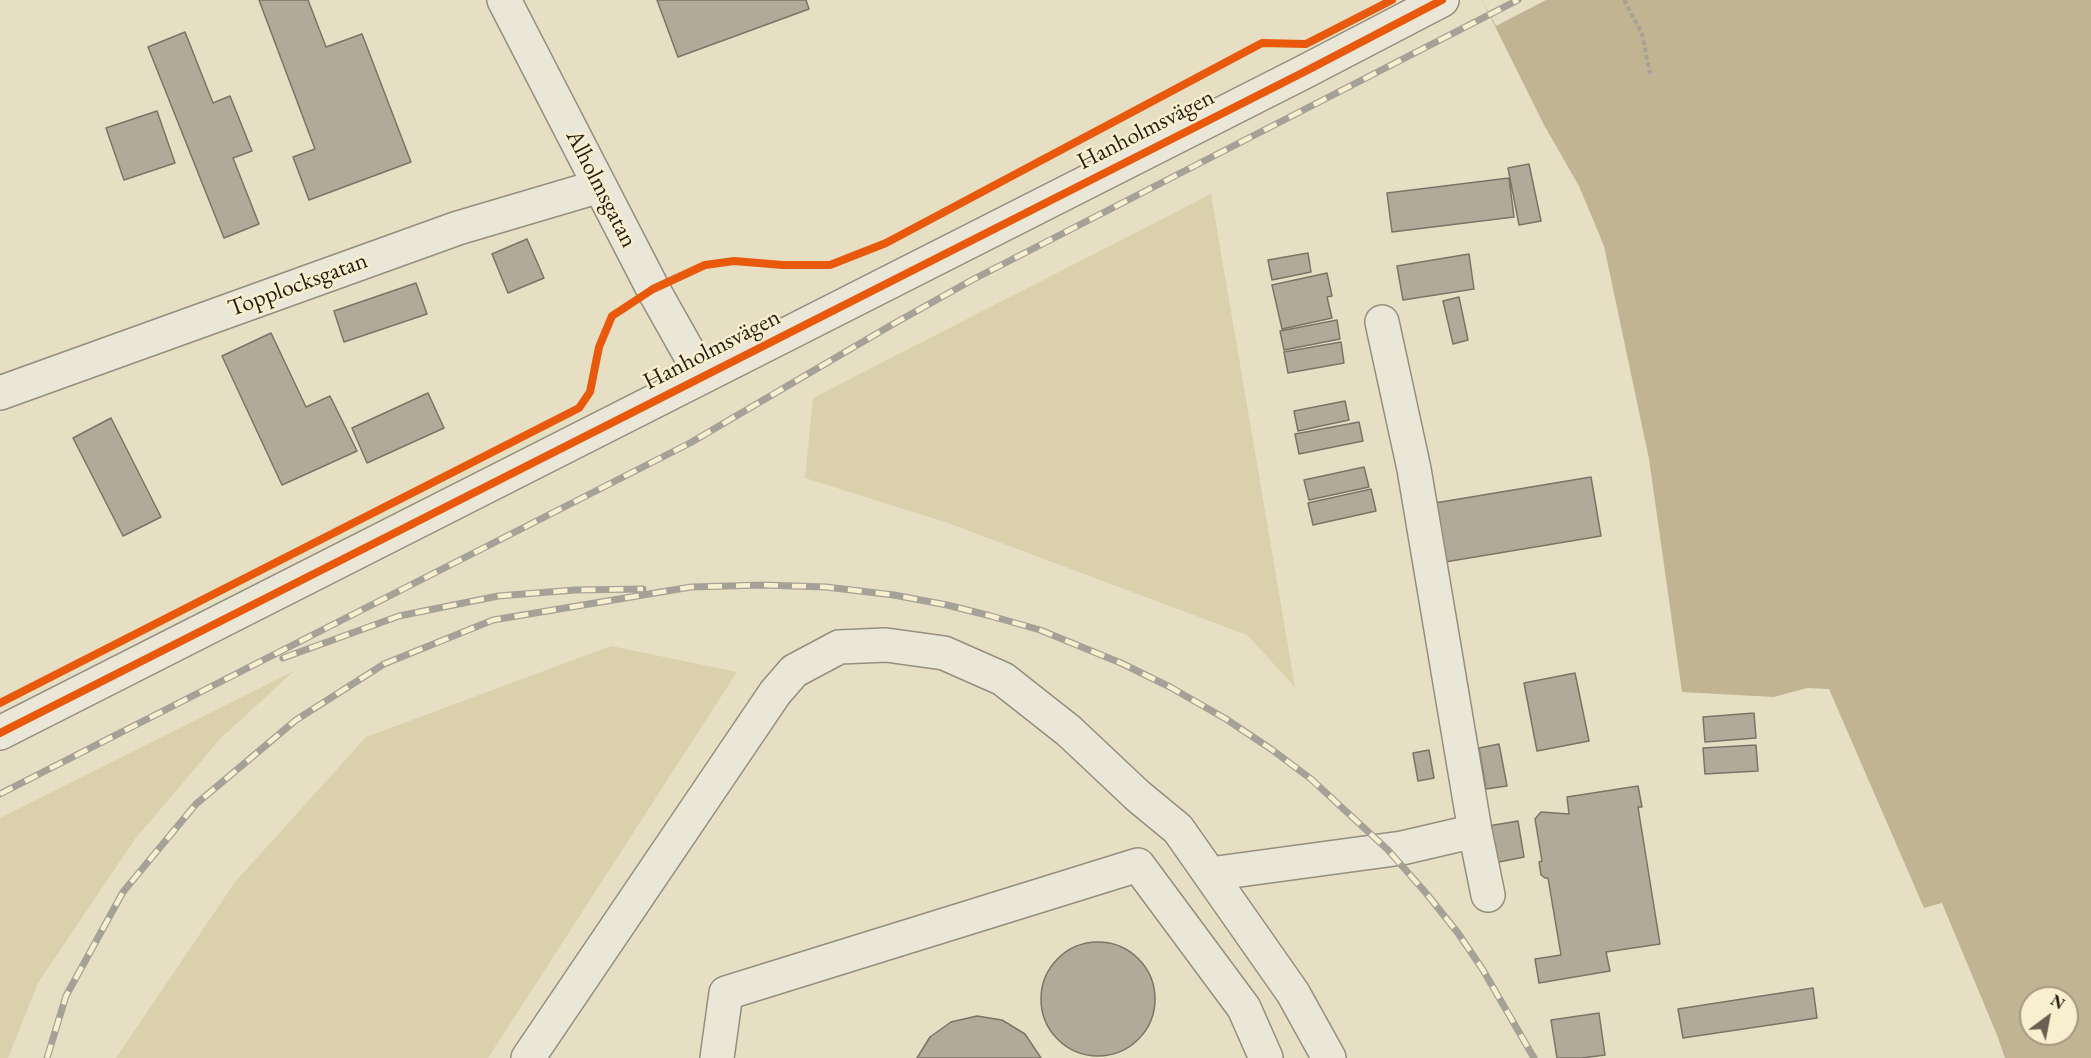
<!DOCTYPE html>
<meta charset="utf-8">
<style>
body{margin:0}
#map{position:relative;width:2091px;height:1058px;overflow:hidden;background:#e6dfc4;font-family:"EB Garamond",serif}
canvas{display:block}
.north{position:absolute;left:2019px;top:986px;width:60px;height:60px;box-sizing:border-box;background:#f8efcf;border:2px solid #a69983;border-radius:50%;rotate:32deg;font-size:16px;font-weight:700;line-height:24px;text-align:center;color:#2a1811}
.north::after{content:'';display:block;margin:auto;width:21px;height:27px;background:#6c5e50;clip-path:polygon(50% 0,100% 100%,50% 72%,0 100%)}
</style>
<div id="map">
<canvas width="2091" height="1058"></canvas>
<div class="north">N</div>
</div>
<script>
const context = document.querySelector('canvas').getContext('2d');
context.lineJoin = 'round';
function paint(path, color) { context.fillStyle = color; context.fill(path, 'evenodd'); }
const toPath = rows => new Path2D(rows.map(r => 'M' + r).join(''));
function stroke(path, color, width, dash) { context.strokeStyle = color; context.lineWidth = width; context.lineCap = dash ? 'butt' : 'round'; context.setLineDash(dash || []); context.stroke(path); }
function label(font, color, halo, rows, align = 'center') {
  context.font = font + ' "EB Garamond",serif'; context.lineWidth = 5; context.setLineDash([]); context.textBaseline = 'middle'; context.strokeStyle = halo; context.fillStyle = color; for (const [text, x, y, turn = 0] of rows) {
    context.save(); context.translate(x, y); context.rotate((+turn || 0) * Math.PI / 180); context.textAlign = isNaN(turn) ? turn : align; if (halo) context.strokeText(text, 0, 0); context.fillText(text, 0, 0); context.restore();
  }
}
paint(toPath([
 [1211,194,1295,687,1247,635,945,522,805,478,813,398],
 [611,646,737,672,488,1058,116,1058,235,882,366,737],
 [294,671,221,738,135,839,38,983,8,1058,0,1058,0,818]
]), '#dbd0ac');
paint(toPath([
 [1482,0,2091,0,2091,1058,2005,1058,1997,1035,1942,903,1924,908,1829,689,1807,688,1774,697,1682,692,1649,459,1604,246,1579,186,1544,125],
 [2031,998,2067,998,2067,1034,2031,1034]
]), '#c0b492');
paint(toPath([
 [1482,0,1546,0,1496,26]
]), '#e6dfc4');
const building = toPath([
 [259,0,308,0,326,47,362,34,411,162,309,200,293,157,315,149,259,0],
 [657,0,806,0,809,9,678,57,657,0],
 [185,32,213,103,230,96,252,151,233,158,259,224,224,238,148,47,185,32],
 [157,111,175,163,124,180,106,128,157,111],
 [1529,164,1541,221,1519,225,1508,168,1529,164],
 [1509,178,1514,217,1392,232,1387,193,1509,178],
 [527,239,544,278,508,293,492,254,527,239],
 [1308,253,1311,272,1272,280,1268,260,1308,253],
 [1469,254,1474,289,1403,300,1397,266,1469,254],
 [1327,273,1332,296,1327,297,1332,318,1282,329,1272,285,1327,273],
 [416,283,427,314,344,342,334,311,416,283],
 [1459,297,1468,340,1453,344,1443,301,1459,297],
 [1337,320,1340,339,1284,350,1280,331,1337,320],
 [271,333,306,407,330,396,357,451,282,485,222,356,271,333],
 [1341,342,1344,363,1288,373,1284,352,1341,342],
 [428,393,444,428,367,463,352,428,428,393],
 [1345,401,1349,420,1298,431,1294,411,1345,401],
 [111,418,161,517,123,536,73,438,111,418],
 [1359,422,1363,441,1299,454,1295,434,1359,422],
 [1364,467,1369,487,1309,500,1304,480,1364,467],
 [1591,477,1601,536,1445,562,1435,503,1591,477],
 [1371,489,1376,511,1313,525,1308,503,1371,489],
 [1575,673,1589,741,1537,751,1524,683,1575,673],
 [1754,713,1756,738,1705,742,1703,717,1754,713],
 [1499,744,1507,786,1486,789,1479,748,1499,744],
 [1756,745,1758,771,1705,774,1703,748,1756,745],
 [1429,750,1434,778,1418,781,1413,753,1429,750],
 [1638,786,1642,807,1638,807,1660,944,1606,952,1610,971,1539,983,1535,959,1561,955,1548,878,1545,878,1541,875,1539,862,1542,861,1535,819,1541,812,1569,814,1567,797,1638,786],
 [1518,821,1524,857,1494,863,1488,826,1518,821],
 '1041 999a57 57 0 1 1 114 0a57 57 0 1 1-114 0Z',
 [1813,988,1817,1018,1683,1038,1678,1009,1813,988],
 [1599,1013,1605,1055,1582,1058,1557,1058,1551,1020,1599,1013],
 [977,1016,1002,1020,1025,1034,1041,1058,917,1058,930,1037,951,1022,977,1016]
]);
paint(building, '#b1aa99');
stroke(building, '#7a7466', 1.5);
const minor = toPath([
 [504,0,653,289,702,376],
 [1382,322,1414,469,1475,831,1488,895],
 [0,393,458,228,600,186],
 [0,733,1304,72,1442,0],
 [1210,874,1402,848,1475,831],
 [528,1058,775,693,794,671,839,647,886,645,944,653,1003,679,1069,731,1138,796,1178,829,1293,993,1329,1058],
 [717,1058,726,993,1138,865,1244,1008,1266,1058]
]);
stroke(minor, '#958e7e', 36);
stroke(toPath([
 [1624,0,1642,34,1650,74]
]), '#a6a196', 4, [4.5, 3]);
stroke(minor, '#eae7d8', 33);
const rail = toPath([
 [283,658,399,616,498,596,575,590,643,589],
 [0,794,690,443,888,327,972,280,1518,0],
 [47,1058,66,996,123,892,196,804,296,720,384,664,493,620,691,587,763,585,826,587,894,595,947,605,991,616,1040,630,1121,663,1170,687,1226,719,1271,749,1311,779,1388,850,1426,893,1458,933,1483,970,1534,1058]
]);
stroke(rail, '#a6a196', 7);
stroke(rail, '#f8efcf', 4.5, [14]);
stroke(toPath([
 [0,703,579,408,590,392,599,347,612,316,653,289,705,265,734,261,783,265,830,265,886,243,1262,43,1306,44,1392,0],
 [0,733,1304,72,1442,0]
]), '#e8590c', 8);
label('24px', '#2a1811', '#f8efcf', [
 ["Hanholmsvägen",1146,130,-27],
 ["Alholmsgatan",601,189,63],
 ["Topplocksgatan",298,285,-20],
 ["Hanholmsvägen",712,350,-27]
]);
</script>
